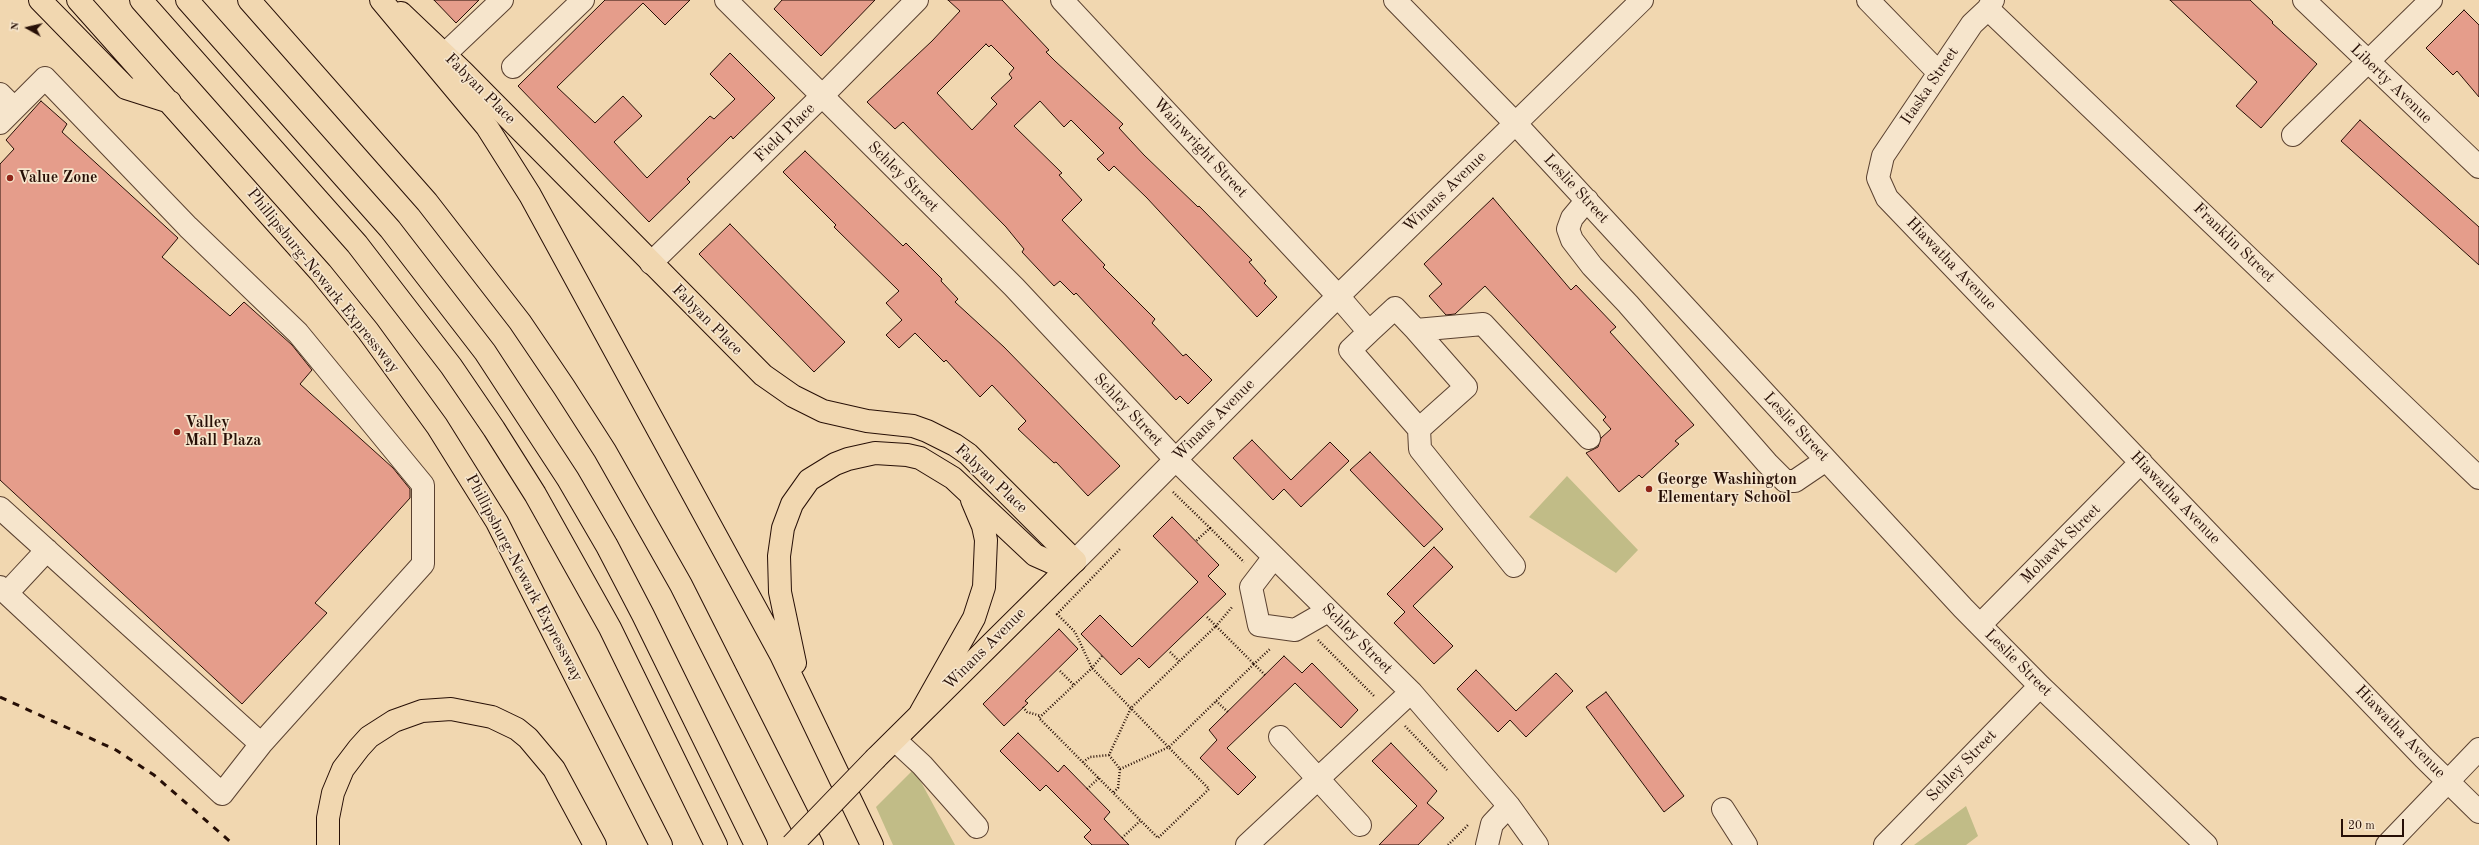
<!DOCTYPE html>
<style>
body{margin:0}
#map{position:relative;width:2479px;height:845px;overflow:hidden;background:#f1d7b0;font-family:"Old Standard TT",serif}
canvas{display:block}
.north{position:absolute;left:8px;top:8px;width:40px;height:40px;-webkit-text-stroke:3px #f6e5cc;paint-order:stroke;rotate:278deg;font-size:11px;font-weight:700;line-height:16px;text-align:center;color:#270f06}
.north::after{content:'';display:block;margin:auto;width:14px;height:18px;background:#270f06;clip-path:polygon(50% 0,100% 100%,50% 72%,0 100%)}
.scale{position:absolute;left:2341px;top:819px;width:63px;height:18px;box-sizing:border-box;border:2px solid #270f06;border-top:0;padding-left:5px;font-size:12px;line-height:14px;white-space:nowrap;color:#270f06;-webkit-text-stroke:3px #f6e5cc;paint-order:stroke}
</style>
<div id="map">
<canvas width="2479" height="845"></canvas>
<div class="north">N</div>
<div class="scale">20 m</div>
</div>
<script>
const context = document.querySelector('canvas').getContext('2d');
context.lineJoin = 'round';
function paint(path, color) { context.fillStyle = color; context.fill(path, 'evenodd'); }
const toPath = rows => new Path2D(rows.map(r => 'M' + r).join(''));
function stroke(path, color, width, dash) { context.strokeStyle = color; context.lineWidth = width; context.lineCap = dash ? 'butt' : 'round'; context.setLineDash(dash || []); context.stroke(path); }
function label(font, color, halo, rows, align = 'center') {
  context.font = font + ' "Old Standard TT",serif'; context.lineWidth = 3.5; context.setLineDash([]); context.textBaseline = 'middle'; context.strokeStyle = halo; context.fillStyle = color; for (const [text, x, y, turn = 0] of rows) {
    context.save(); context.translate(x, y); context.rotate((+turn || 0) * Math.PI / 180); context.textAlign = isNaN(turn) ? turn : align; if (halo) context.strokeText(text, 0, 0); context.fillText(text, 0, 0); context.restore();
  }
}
paint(toPath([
 [1567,476,1638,550,1616,573,1529,517],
 [914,769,955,845,893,845,876,807],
 [1966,806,1978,836,1966,845,1914,845]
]), '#c1bc87');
const building = toPath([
 [434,0,479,0,456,23,434,0],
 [605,0,690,0,665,25,643,3,557,87,595,123,623,96,642,116,614,142,647,178,710,116,714,119,735,99,710,74,730,53,775,98,733,139,731,136,687,179,690,182,649,222,518,86,605,0],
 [782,0,875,0,821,56,774,9,782,0],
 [948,0,1002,0,1049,50,1046,52,1055,61,1123,124,1119,128,1144,155,1198,207,1199,206,1252,260,1249,262,1266,281,1264,283,1277,297,1257,317,1147,198,1114,166,1109,171,1097,159,1104,153,1071,120,1064,127,1040,101,1014,126,1062,173,1059,175,1082,200,1062,220,1105,265,1103,267,1155,319,1152,323,1183,356,1186,354,1212,380,1188,404,1180,396,1176,400,1076,293,1074,295,1060,281,1054,286,1022,252,1024,249,1006,227,903,122,895,129,867,102,932,41,960,11,948,0],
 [986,44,989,47,991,45,1014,68,1009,74,1012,78,991,98,997,104,972,130,937,93,986,44],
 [2170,0,2250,0,2273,22,2272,23,2317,64,2261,128,2236,106,2257,82,2170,0],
 [2464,10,2479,25,2479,97,2457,71,2453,75,2426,48,2464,10],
 [41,101,67,124,62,132,178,238,162,257,230,316,244,302,292,345,312,370,300,384,393,468,410,489,410,498,315,603,327,613,242,704,0,480,0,164,14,149,6,140,41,101],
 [2360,120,2479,227,2479,265,2341,141,2360,120],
 [805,151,903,246,906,243,942,279,941,281,958,299,955,302,1004,347,1120,466,1088,496,1056,462,1054,463,1018,429,1026,421,992,385,980,397,946,360,944,362,915,333,899,348,886,335,902,320,886,303,899,291,834,227,836,225,783,172,805,151],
 [1493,198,1571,290,1576,285,1616,327,1610,332,1694,425,1675,441,1679,444,1642,478,1639,475,1619,492,1586,453,1598,447,1601,438,1611,429,1603,420,1606,417,1485,286,1455,314,1446,315,1429,296,1442,284,1424,264,1493,198],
 [730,224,845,342,814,372,699,254,730,224],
 [1252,440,1291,480,1330,442,1349,461,1301,507,1284,489,1273,500,1233,458,1252,440],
 [1370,452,1443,529,1424,547,1350,470,1370,452],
 [1172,517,1219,565,1208,576,1226,594,1149,668,1139,658,1121,675,1081,634,1100,615,1132,647,1198,582,1153,536,1172,517],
 [1434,547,1453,567,1413,606,1453,646,1434,664,1394,623,1405,612,1387,594,1434,547],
 [1059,629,1078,649,1025,701,1028,703,1004,726,983,704,1059,629],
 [1284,656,1302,673,1312,663,1358,710,1341,728,1295,683,1227,748,1256,777,1238,795,1200,758,1217,740,1209,730,1284,656],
 [1476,670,1516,711,1556,673,1573,691,1526,737,1510,720,1498,732,1457,689,1476,670],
 [1606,692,1684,796,1664,812,1586,707,1606,692],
 [1018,733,1058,772,1064,765,1110,812,1104,819,1129,845,1092,845,1084,837,1091,830,1046,785,1040,791,1000,751,1018,733],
 [1391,743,1437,791,1427,803,1444,818,1418,845,1379,845,1417,806,1372,761,1391,743]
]);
paint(building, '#e59d8b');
stroke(building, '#270f06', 1);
const minor = toPath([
 [726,0,1014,287,1175,459,1411,692,1509,806,1537,845],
 [1062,0,1338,296,1369,332,1395,308,1416,330,1483,324,1589,438],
 [1395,0,1515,123,1963,608,2040,686,2206,845],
 [1868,0,1939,73],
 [1993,0,1988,9,1972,24,1883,156,1878,178,1887,198,2424,758,2479,812],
 [2304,0,2479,167],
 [1988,9,2479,478],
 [445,54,502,0],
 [513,67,583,0],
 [0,94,14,108],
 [0,123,45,78,188,227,298,333,423,485,423,564,261,744,0,508],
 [2293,135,2431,0],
 [1587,200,1572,218,1568,229,1572,240,1592,266,1628,304,1767,463,1785,481,1795,481,1826,460],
 [651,263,821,97,917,0],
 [1416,330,1466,387,1419,429,1420,449,1514,566],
 [1369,332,1350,350,1419,429],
 [1274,557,1251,587,1259,625,1295,630,1328,611],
 [1075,561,1323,311,1642,0],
 [0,587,222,794,261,744],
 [7,593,47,550],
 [1980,625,2141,462],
 [1280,737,1360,825],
 [895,740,922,765,977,827],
 [1723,809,1746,845],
 [1247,845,1411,692],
 [1487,845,1492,824,1509,806],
 [1885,845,2040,686],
 [2387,845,2479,749]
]);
const major = toPath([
 [401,13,463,72,763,375,793,396,823,411,867,421,913,426,927,431,955,445,968,454,1075,561,876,758]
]);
const highway = toPath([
 [40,0,126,88,170,102],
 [78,0,321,273,368,331,437,426,497,522,661,845],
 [141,0,357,244,451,366,494,429,535,494,610,628,716,845],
 [187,0,390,229,485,352,568,479,607,546,643,615,756,845],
 [249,0,427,202,520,322,564,387,605,451,681,585,812,845],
 [381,0,487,127,530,195,781,655,872,845],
 [795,663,780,592,779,556,783,528,792,504,809,480,835,464,848,459,875,453,907,455,920,458,953,478,1035,555,1053,563,1075,561],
 [921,712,974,618,984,587,986,540,983,526,972,500],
 [328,845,328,818,333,793,343,769,359,748,369,737,394,721,422,711,451,709,492,717,517,729,528,738,554,769,595,845]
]);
stroke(minor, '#5a4130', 24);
stroke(major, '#270f06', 24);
stroke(highway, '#270f06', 24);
stroke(toPath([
 [1173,492,1210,528,1196,541],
 [1210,528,1244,562],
 [1207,617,1216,626,1233,606],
 [1318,640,1374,696],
 [1170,652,1179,661],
 [1102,656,1092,668,1039,718,1158,838,1209,789,1092,668,1075,632,1057,614,1121,548],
 [1060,671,1074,685],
 [1265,675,1254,664,1271,648],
 [1216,701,1228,712],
 [1023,707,1027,712,1041,716],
 [1405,726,1447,770],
 [1109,755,1120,769,1118,788,1113,793],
 [1083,762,1090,757,1109,755,1131,708,1216,626,1254,664,1169,747,1120,769],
 [1087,789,1099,778],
 [1122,838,1140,821],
 [1448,845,1469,824]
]), '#270f06', 2.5, [1, 2]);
stroke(minor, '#f6e5cc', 22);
stroke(major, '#f1d7b0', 22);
stroke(highway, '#f1d7b0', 22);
stroke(toPath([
 [0,697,116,750,154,775,234,845]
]), '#270f06', 3, [7, 7]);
const majorBridge = toPath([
 [792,845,876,758]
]);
stroke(majorBridge, '#270f06', 24, []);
stroke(majorBridge, '#f1d7b0', 22);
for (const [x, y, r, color] of [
 [10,178,4,"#8f2418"],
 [177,432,4,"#8f2418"],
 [1649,489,4,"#8f2418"]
]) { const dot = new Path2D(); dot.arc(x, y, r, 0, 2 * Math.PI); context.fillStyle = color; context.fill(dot); stroke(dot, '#f6e5cc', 1.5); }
label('16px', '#270f06', '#f6e5cc', [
 ["Liberty Avenue",2391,84,44],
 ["Itaska Street",1930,86,-56],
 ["Fabyan Place",480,89,45],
 ["Field Place",785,133,-44],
 ["Wainwright Street",1200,148,47],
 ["Schley Street",903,177,45],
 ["Leslie Street",1576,189,47],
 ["Winans Avenue",1445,192,-44],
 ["Franklin Street",2234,243,44],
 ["Hiawatha Avenue",1951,264,46],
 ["Phillipsburg-Newark Expressway",323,281,51],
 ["Fabyan Place",707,320,45],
 ["Schley Street",1128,410,47],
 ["Winans Avenue",1214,420,-45],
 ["Leslie Street",1796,427,47],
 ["Fabyan Place",991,479,43],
 ["Hiawatha Avenue",2175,498,46],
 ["Mohawk Street",2061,544,-45],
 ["Phillipsburg-Newark Expressway",524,578,62],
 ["Schley Street",1357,639,45],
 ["Winans Avenue",985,649,-45],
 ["Leslie Street",2018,663,45],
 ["Hiawatha Avenue",2400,732,46],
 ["Schley Street",1962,766,-46]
]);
label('bold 16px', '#270f06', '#f6e5cc', [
 ["Value Zone",18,178],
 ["Valley",185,423],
 ["Mall Plaza",185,441],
 ["George Washington",1657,480],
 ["Elementary School",1657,498]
], 'left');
</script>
